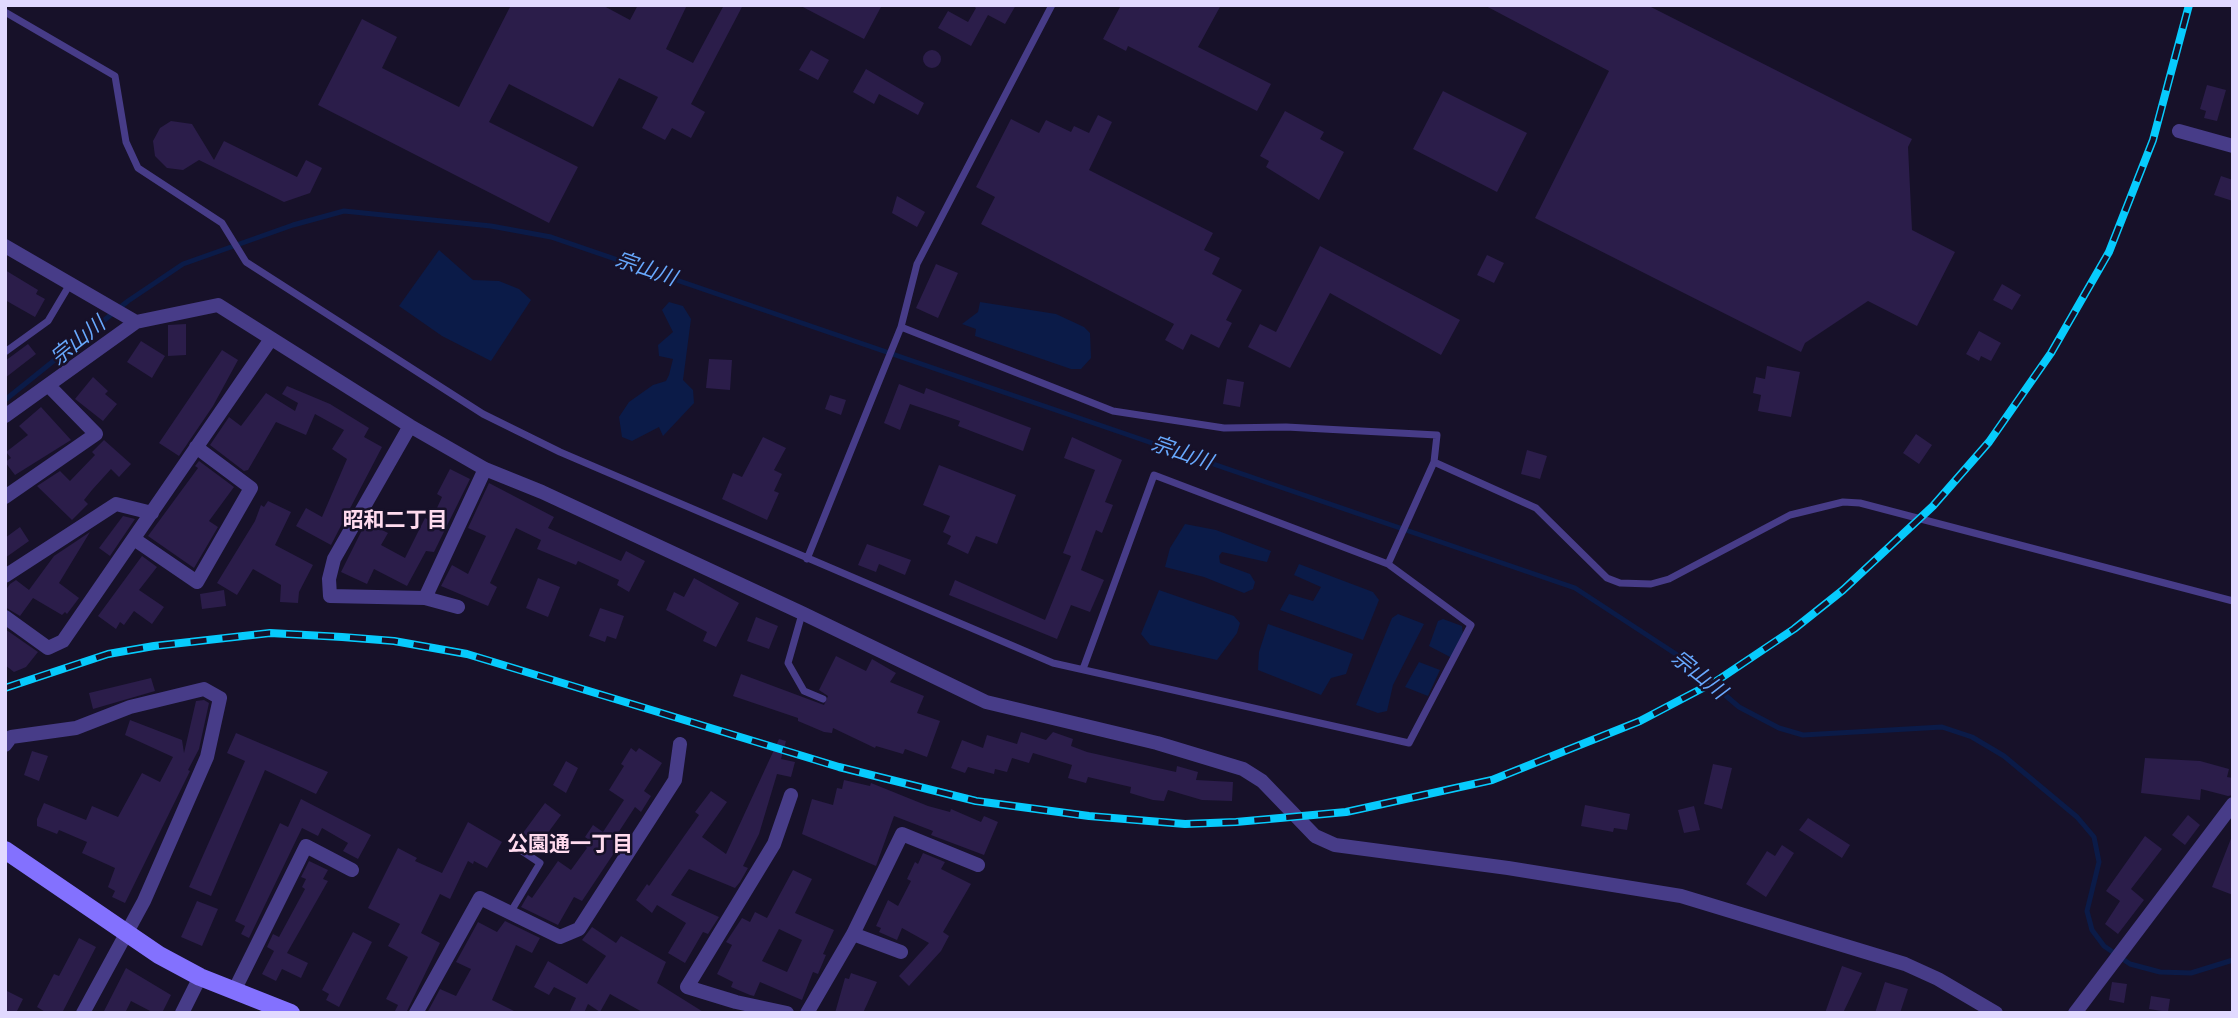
<!DOCTYPE html>
<meta charset="utf-8">
<style>
body{margin:0}
#map{position:relative;width:2238px;height:1018px;overflow:hidden;background:#171129;font-family:"Golos Text",sans-serif}
canvas{display:block}
.frame{position:absolute;inset:0;border:7px solid #e1d9ff;pointer-events:none}
</style>
<div id="map">
<canvas width="2238" height="1018"></canvas>
<div class="frame"></div>
</div>
<script>
const context = document.querySelector('canvas').getContext('2d');
context.lineJoin = 'round';
function paint(path, color) { context.fillStyle = color; context.fill(path, 'evenodd'); }
const toPath = rows => new Path2D(rows.map(r => 'M' + r).join(''));
function stroke(path, color, width, dash) { context.strokeStyle = color; context.lineWidth = width; context.lineCap = dash ? 'butt' : 'round'; context.setLineDash(dash || []); context.stroke(path); }
function label(font, color, halo, rows, align = 'center') {
  context.font = font + ' "Golos Text","Noto Sans JP",sans-serif'; context.lineWidth = 5; context.setLineDash([]); context.textBaseline = 'middle'; context.strokeStyle = halo; context.fillStyle = color; for (const [text, x, y, turn = 0] of rows) {
    context.save(); context.translate(x, y); context.rotate((+turn || 0) * Math.PI / 180); context.textAlign = isNaN(turn) ? turn : align; if (halo) context.strokeText(text, 0, 0); context.fillText(text, 0, 0); context.restore();
  }
}
paint(toPath([
 [439,250,473,280,499,281,519,289,531,300,491,361,442,336,399,306],
 [669,302,683,306,691,319,683,380,693,390,694,403,663,436,659,427,632,441,622,437,619,417,629,402,653,385,666,381,669,375,673,359,659,356,658,345,673,332,662,310],
 [980,302,1056,314,1084,327,1090,333,1091,358,1081,369,1071,369,975,336,976,329,962,324,978,312],
 [1185,524,1216,530,1271,551,1267,562,1222,552,1219,556,1220,563,1250,574,1255,582,1253,589,1244,593,1204,577,1165,567,1170,548],
 [1299,564,1373,592,1379,600,1363,640,1280,610,1289,594,1313,601,1321,587,1294,575],
 [1159,590,1234,616,1240,623,1237,633,1217,660,1150,645,1141,634],
 [1398,614,1424,624,1393,685,1387,711,1378,713,1356,705,1392,618],
 [1443,619,1462,626,1463,636,1452,658,1429,646,1438,621],
 [1268,624,1353,654,1346,674,1331,678,1321,695,1258,670,1259,652],
 [1419,662,1440,670,1428,696,1405,687]
]), '#0b1b48');
stroke(toPath([
 [5,400,128,301,183,264,293,225,344,211,491,226,551,237,1575,588,1682,658,1739,707,1779,728,1803,735,1942,727,1972,737,2004,756,2077,817,2094,837,2099,862,2087,911,2092,930,2104,946,2130,964,2160,972,2191,973,2233,960]
]), '#0b1b48', 5);
paint(toPath([
 [511,5,602,5,630,20,638,5,687,5,666,49,693,63,724,5,743,5,691,104,705,112,691,138,672,128,665,140,642,128,658,97,619,78,593,127,509,84,489,122,578,167,549,223,318,105,362,19,397,37,382,68,459,107],
 [799,5,882,5,864,39],
 [972,5,1016,5,1005,24,988,15,971,46,938,28,948,11,968,22,976,8],
 [1121,5,1221,5,1198,47,1271,84,1257,111,1128,46,1126,51,1103,39],
 [1484,5,1647,5,1912,139,1908,147,1912,230,1955,252,1917,326,1868,301,1805,343,1801,352,1535,218,1609,71],
 [811,50,829,60,818,80,799,70],
 '923 59a9 9 0 1 1 18 0a9 9 0 1 1-18 0Z',
 [866,69,924,103,918,115,879,94,874,104,853,92],
 [2207,85,2226,90,2217,121,2204,118,2206,111,2200,109],
 [1443,91,1527,133,1497,192,1413,149],
 [1285,111,1324,132,1320,139,1344,152,1319,200,1266,167,1269,161,1260,156],
 [1098,115,1112,122,1089,170,1213,233,1204,250,1220,258,1212,274,1242,290,1226,320,1232,323,1219,348,1191,334,1183,350,1165,340,1174,324,981,224,995,197,976,187,1011,119,1039,133,1046,120,1071,132,1074,126,1089,133],
 [171,121,192,124,214,160,224,141,297,177,306,160,322,168,310,193,284,202,199,160,183,170,167,168,155,156,153,141,160,128],
 [2221,176,2233,180,2233,201,2214,195],
 [897,196,925,212,917,227,892,213],
 [1320,246,1460,320,1441,355,1330,293,1290,368,1248,347,1260,324,1276,332],
 [1487,255,1504,263,1494,283,1477,275],
 [936,264,958,273,938,318,916,308],
 [5,270,38,290,36,294,45,299,35,317,5,300],
 [2002,284,2021,295,2012,310,1993,300],
 [186,324,186,355,168,356,168,325],
 [1979,331,2001,343,1991,361,1981,356,1979,361,1966,354],
 [141,341,165,356,152,378,127,362],
 [28,344,36,354,5,378,5,361],
 [222,350,238,360,213,406,179,456,159,443],
 [709,359,732,360,730,390,706,388],
 [1767,366,1800,372,1791,417,1758,411,1761,395,1753,393,1756,377,1765,379],
 [93,377,108,391,105,394,117,404,103,421,75,399],
 [1227,379,1244,382,1240,407,1223,404],
 [899,384,924,394,926,388,1031,428,1023,451,958,426,960,421,910,404,900,430,884,423],
 [287,386,330,404,369,428,364,437,382,447,331,545,296,526,306,508,322,517,347,459,332,449,344,430,315,414,306,435,276,422,248,470,244,471,210,445,229,417,241,426,266,393,295,411,298,403,282,394],
 [830,395,846,400,841,415,825,409],
 [41,407,71,440,15,475,5,462,11,458,6,452,28,435,19,426],
 [1916,434,1932,445,1919,464,1903,453],
 [763,437,786,448,774,470,782,474,774,491,779,493,767,520,722,499,733,473,742,477],
 [1072,437,1122,460,1105,502,1113,505,1102,533,1096,530,1081,570,1104,580,1090,612,1071,605,1057,639,949,595,955,580,1045,620,1071,556,1063,553,1095,470,1064,458],
 [104,440,131,464,119,477,111,469,92,490,84,500,88,504,72,520,37,486,60,471,70,481,95,455,92,452],
 [1527,450,1547,456,1540,479,1521,474],
 [199,461,234,487,209,521,218,527,194,568,148,536,198,468,195,466],
 [939,465,1016,495,997,544,976,536,968,554,947,544,951,536,943,532,950,516,923,505],
 [450,469,470,479,434,552,426,551,407,586,374,569,367,584,341,572,366,522,388,533,381,545,405,558,425,518,431,521,442,497,437,494],
 [489,483,554,517,548,528,621,561,626,551,645,561,629,592,617,585,619,580,578,561,576,565,537,549,541,540,516,528,490,583,497,587,488,606,441,586,452,565,468,574,486,536,468,528],
 [268,501,291,512,275,545,313,565,299,592,298,603,280,602,281,585,253,569,237,595,217,583,255,521,261,505,264,507],
 [123,516,135,519,110,556,99,548],
 [20,527,29,541,5,558,5,538],
 [90,532,59,583,79,598,67,614,65,612,62,615,33,598,20,616,5,607,5,591,10,584,16,580,29,590,54,556],
 [867,544,911,560,905,575,879,564,876,572,858,565],
 [142,556,157,567,139,590,164,607,152,624,134,611,124,625,120,622,116,629,98,616],
 [538,578,560,587,548,617,526,608],
 [694,578,739,603,716,647,703,641,707,632,666,610,674,592,684,597],
 [224,590,226,606,202,609,200,594],
 [600,608,624,616,616,639,607,636,605,642,589,636],
 [756,617,778,626,769,649,747,641],
 [5,629,38,652,26,667,14,672,5,665],
 [836,656,866,671,872,659,896,673,890,682,924,696,917,713,940,721,927,757,905,749,903,754,876,746,875,748,833,728,832,733,824,732,798,721,798,718,733,696,741,674,824,705,828,696,819,690],
 [151,678,155,691,93,709,89,693],
 [204,700,209,703,199,749,188,770,190,771,125,903,112,897,115,891,108,887,115,868,82,853,87,842,59,830,57,834,37,826,37,819,44,803,86,820,92,806,118,817,142,773,160,782,173,757,125,735,130,720,182,740,184,753,196,701],
 [1021,732,1046,740,1053,732,1073,739,1071,746,1087,752,1176,772,1177,766,1198,772,1196,780,1233,782,1232,801,1202,800,1168,790,1164,801,1153,800,1130,793,1131,787,1088,777,1086,783,1068,778,1072,765,1033,753,1029,763,1012,758,1007,772,995,769,994,774,968,767,965,773,951,768,962,740,983,748,987,735,1017,744],
 [236,733,328,772,316,794,265,770,211,896,189,887,245,761,227,753],
 [779,739,786,741,781,759,795,762,791,777,777,774,759,834,743,866,748,868,740,882,735,888,689,869,671,895,719,917,708,934,703,932,685,963,668,953,686,923,657,905,652,913,636,900,647,884,649,886,699,815,695,812,711,791,727,802,702,837,726,854],
 [631,748,636,752,639,748,662,763,644,791,651,796,641,812,635,807,618,833,624,838,582,901,574,897,558,925,521,907,528,895,532,898,558,861,571,870,587,848,585,846,589,840,585,837,593,825,603,832,624,800,609,790,624,766,621,764],
 [32,751,48,756,39,781,24,775],
 [2145,758,2200,761,2229,769,2227,777,2233,778,2233,795,2228,796,2201,789,2200,800,2141,793],
 [566,761,578,768,566,793,553,785],
 [1713,764,1732,768,1722,809,1704,804],
 [844,780,870,786,871,783,928,806,950,812,951,809,981,822,984,816,998,822,984,855,931,835,933,831,894,816,876,866,802,834,812,799,833,805,837,788,842,789],
 [301,799,371,835,358,859,343,851,348,843,322,828,318,836,302,828,249,938,241,934,245,926,235,921,280,823,288,827],
 [545,803,561,815,539,845,523,833],
 [1585,805,1630,814,1627,830,1614,828,1613,832,1581,826],
 [1694,806,1700,830,1684,833,1678,810],
 [2188,815,2200,825,2185,845,2172,835],
 [1808,818,1850,845,1842,858,1799,830],
 [468,822,502,842,487,868,474,861,473,864,468,861,450,899,440,894,421,933,440,943,406,1013,394,1013,398,1005,386,999,408,957,388,946,400,924,368,908,398,848,417,858,415,861,442,873],
 [2145,836,2162,849,2131,889,2144,900,2118,934,2105,924,2120,901,2106,891],
 [2232,836,2233,837,2233,895,2212,887],
 [1782,845,1794,853,1766,897,1746,884,1767,851,1775,856],
 [923,853,945,862,941,869,971,884,943,932,949,936,941,951,909,986,899,976,929,943,902,928,897,940,879,932,881,928,876,926,888,900,898,906,911,881,907,879,915,862,918,864],
 [309,861,328,870,323,879,328,881,287,953,308,963,301,978,282,969,276,981,262,974,274,951,267,947,273,934,279,937,305,889,302,887,306,879,301,877],
 [793,870,812,879,795,913,834,930,823,954,826,955,818,974,813,972,802,1000,760,982,754,996,750,995,731,987,733,982,717,974,732,945,726,942,742,918,750,922,755,912,767,918],
 [779,929,802,940,787,972,762,961],
 [197,901,218,909,202,946,181,937],
 [505,921,540,938,532,953,516,945,492,1000,518,1013,427,1013,440,989,456,996,471,969,456,962,478,922,497,932],
 [592,927,616,943,621,936,666,962,657,983,705,1013,644,1013,610,994,600,1012,588,1004,584,1013,569,1013,576,998,554,987,549,995,534,987,548,961,587,984,606,956,582,940],
 [353,932,372,942,339,1007,326,1000,329,994,322,990],
 [79,938,96,947,62,1013,47,1013,37,1007,54,974,59,976],
 [1842,966,1862,973,1843,1013,1825,1013],
 [126,968,171,995,162,1013,154,1013,131,1001,125,1013,103,1013],
 [851,973,877,982,863,1013,835,1013,845,978,849,979],
 [1885,982,1908,989,1900,1013,1875,1013],
 [2112,982,2127,984,2124,1003,2109,1000],
 [5,990,23,999,16,1013,5,1013],
 [2151,996,2170,999,2168,1012,2149,1009]
]), '#2b1d4a');
stroke(toPath([
 [5,12,115,76,126,142,138,168,222,223,246,262,483,414,560,452,1053,663,1409,743,1471,625,1388,564,1154,475,1083,669],
 [901,327,1113,411,1224,428,1286,427,1437,435,1434,462,1536,508,1607,578,1620,583,1651,584,1669,579,1790,515,1843,502,1860,503,2233,601],
 [5,352,48,321,70,284],
 [807,559,901,327,917,264,1052,5],
 [1388,564,1434,462],
 [802,614,788,663,804,691,823,699],
 [510,913,540,863,519,849]
]), '#473c88', 7);
stroke(toPath([
 [2179,131,2233,146],
 [5,246,136,322],
 [5,416,136,322,218,305,410,426,485,469,542,492,802,613,986,702,1157,743,1243,769,1262,781,1315,836,1335,845,1508,868,1681,896,1905,964,1938,979,1996,1013],
 [410,426,334,559,329,579,330,596,425,598,458,607],
 [5,497,96,434,48,385],
 [134,539,197,582,251,488,196,447],
 [5,576,116,504,152,513],
 [425,598,485,469],
 [5,617,48,648,63,641,271,339],
 [5,745,11,737,76,728,130,707,204,689,220,698,207,757,144,901,83,1013],
 [853,934,901,952],
 [234,991,306,846,352,870],
 [182,1013,200,977],
 [416,1013,480,898,560,937,579,929,675,780,680,744],
 [787,1013,736,1002,687,987,774,844,791,795],
 [807,1013,853,934,902,834,978,865],
 [2075,1013,2233,804]
]), '#473c88', 14);
stroke(toPath([
 [5,850,159,955,200,977,291,1013]
]), '#8371fe', 18);
const rail = toPath([
 [5,688,108,654,154,646,270,633,342,637,394,641,467,654,839,767,976,801,1089,816,1185,824,1236,822,1346,812,1492,780,1640,721,1718,680,1794,629,1843,590,1933,506,1989,442,2051,353,2109,252,2153,140,2189,5]
]);
stroke(rail, '#07cbfd', 8);
stroke(rail, '#171129', 5, [16]);
label('italic 21px', '#68a9fe', '#171129', [
 ["宗山川",646,269,19],
 ["宗山川",78,341,-39],
 ["宗山川",1182,453,19],
 ["宗山川",1699,675,39]
]);
label('bold 21px', '#ffdbee', '#171129', [
 ["昭和二丁目",395,520],
 ["公園通一丁目",570,844]
]);
</script>
